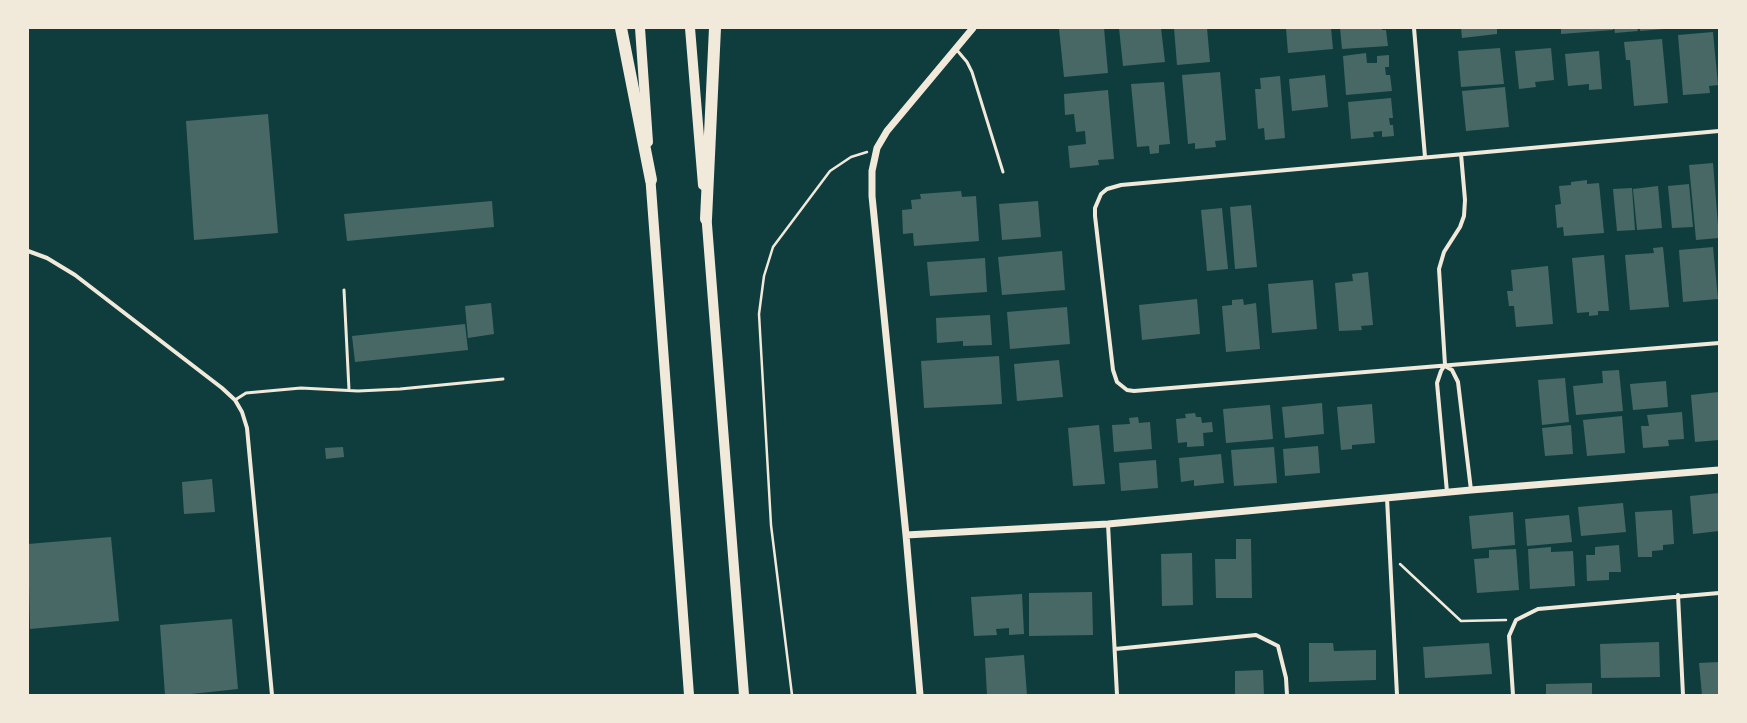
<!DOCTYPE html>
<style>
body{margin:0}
#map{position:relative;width:1747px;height:723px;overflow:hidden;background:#0f3d3e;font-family:Poppins,sans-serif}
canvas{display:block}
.frame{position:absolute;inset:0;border:29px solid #f1e9da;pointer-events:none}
</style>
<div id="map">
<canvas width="1747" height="723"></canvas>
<div class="frame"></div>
</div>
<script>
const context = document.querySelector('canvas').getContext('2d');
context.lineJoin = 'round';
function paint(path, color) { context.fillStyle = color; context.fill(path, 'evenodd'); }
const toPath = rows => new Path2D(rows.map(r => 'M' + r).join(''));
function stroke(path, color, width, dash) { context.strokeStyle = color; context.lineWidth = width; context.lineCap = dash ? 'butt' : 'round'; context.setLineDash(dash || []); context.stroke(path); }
paint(toPath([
 [1075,28,1104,28,1108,73,1064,77,1059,29],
 [1119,28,1161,28,1165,62,1123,66],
 [1174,28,1207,28,1210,62,1177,65],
 [1286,28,1331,28,1333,49,1288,53],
 [1340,28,1382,28,1382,30,1386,30,1388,46,1342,49],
 [1461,28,1497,28,1497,34,1462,38],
 [1561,28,1613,28,1613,30,1561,34],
 [1614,28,1637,28,1638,31,1615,33],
 [1640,28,1664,28,1664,29,1640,31],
 [1713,32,1718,85,1709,86,1710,93,1683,95,1678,35],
 [1662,39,1668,103,1634,106,1630,60,1626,60,1624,42],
 [1500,48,1504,84,1461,87,1458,51],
 [1551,48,1554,80,1535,82,1536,87,1519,89,1515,51],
 [1599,51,1602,89,1589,90,1589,84,1568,86,1565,54],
 [1366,53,1367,63,1377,63,1377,56,1389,55,1389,67,1385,67,1386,75,1390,75,1392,91,1346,95,1343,56],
 [1220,72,1226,140,1215,141,1216,147,1195,149,1195,143,1188,144,1182,75],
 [1325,75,1328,107,1292,111,1289,79],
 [1280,76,1285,138,1265,140,1264,128,1258,129,1255,89,1261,89,1260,78],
 [1164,82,1170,144,1159,145,1159,153,1150,154,1149,146,1137,147,1131,84],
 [1505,87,1509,127,1466,131,1462,91],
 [1108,90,1114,159,1098,160,1099,165,1070,168,1068,146,1086,144,1085,131,1076,132,1074,114,1065,115,1064,94],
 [1391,98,1393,118,1389,118,1390,125,1393,125,1394,136,1382,137,1382,131,1373,132,1374,137,1351,139,1348,102],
 [268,114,278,233,194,240,186,121],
 [1713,163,1719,238,1696,240,1689,165],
 [1587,180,1587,184,1599,183,1604,233,1564,236,1563,227,1557,228,1555,205,1561,204,1559,186,1571,185,1571,182],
 [1689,184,1693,227,1672,228,1668,186],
 [1658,186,1662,228,1637,230,1633,189],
 [1632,188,1635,230,1617,231,1613,189],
 [961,191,962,197,976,196,979,241,914,246,913,233,903,234,902,210,912,209,911,200,921,199,920,194],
 [492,201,494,227,347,241,344,214],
 [1038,201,1041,237,1002,240,999,204],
 [1251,205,1257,267,1235,269,1230,207],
 [1222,208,1228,269,1207,271,1201,210],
 [1663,247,1669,307,1630,310,1625,255,1654,253,1653,248],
 [1713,247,1718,299,1683,302,1679,250],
 [1062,251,1065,290,1002,295,998,257],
 [1604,255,1609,311,1598,311,1598,315,1589,316,1589,312,1577,313,1572,258],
 [985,258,987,292,930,296,927,262],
 [1548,266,1553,324,1516,327,1514,306,1509,306,1507,291,1513,291,1511,270],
 [1368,272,1373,325,1361,326,1362,330,1339,331,1335,283,1353,281,1352,274],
 [1313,280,1317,329,1272,333,1268,284],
 [1197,299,1200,334,1142,340,1139,305],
 [1243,299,1244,305,1256,303,1260,349,1226,352,1222,306,1232,305,1232,300],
 [491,303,494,334,468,338,465,306],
 [1067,307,1070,344,1010,349,1007,312],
 [990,315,992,345,963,346,963,341,937,343,936,318],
 [465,324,468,350,355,362,352,336],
 [999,356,1002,404,924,408,921,361],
 [1059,360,1063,397,1017,401,1014,364],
 [1619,370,1623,411,1576,415,1573,386,1603,383,1602,371],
 [1565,378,1569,422,1542,425,1538,380],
 [1666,381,1668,407,1633,410,1630,384],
 [1719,392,1719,440,1695,442,1691,395],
 [1322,403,1324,434,1285,438,1282,407],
 [1372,404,1375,443,1352,445,1352,449,1341,450,1337,407],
 [1270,405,1273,439,1226,443,1223,409],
 [1682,412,1684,439,1668,440,1669,446,1643,448,1641,426,1649,426,1647,415],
 [1195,413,1196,417,1201,417,1202,423,1212,422,1213,432,1203,433,1204,446,1187,447,1187,442,1178,443,1176,419,1186,418,1185,414],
 [1622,416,1625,453,1587,456,1583,420],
 [1138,417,1139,423,1150,422,1152,449,1114,452,1112,425,1130,424,1129,418],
 [1099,425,1105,484,1073,486,1068,428],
 [1571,425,1573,454,1545,456,1542,428],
 [1318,446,1320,473,1285,476,1283,449],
 [343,447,344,457,326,459,325,448],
 [1274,447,1277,483,1234,486,1231,450],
 [1221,454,1224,483,1194,486,1194,480,1181,482,1179,458],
 [1156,460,1158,488,1121,491,1119,463],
 [212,479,215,512,184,514,182,482],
 [1719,493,1719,531,1693,534,1690,496],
 [1623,503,1626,532,1581,536,1578,507],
 [1672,510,1674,544,1663,545,1663,550,1652,551,1652,557,1638,557,1635,512],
 [1513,512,1515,545,1472,549,1469,516],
 [1569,515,1572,542,1527,546,1525,519],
 [111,537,119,621,30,629,28,544],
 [1236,539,1251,539,1252,598,1216,598,1215,559,1236,559],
 [1619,545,1621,572,1609,572,1609,580,1587,581,1586,555,1595,555,1595,547],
 [1551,547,1551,552,1573,551,1575,586,1530,589,1528,549],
 [1516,549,1519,590,1477,593,1474,559,1489,558,1489,550],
 [1192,553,1193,605,1162,606,1161,554],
 [1092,592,1093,635,1029,636,1029,593],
 [1022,594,1024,634,1009,635,1009,628,996,629,997,635,974,636,971,597],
 [232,619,238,689,182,695,165,695,160,625],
 [1659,642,1660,677,1601,678,1600,644],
 [1309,643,1333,643,1334,651,1376,650,1376,680,1309,682],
 [1489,643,1492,674,1425,678,1423,647],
 [1024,655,1027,695,987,695,985,658],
 [1719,662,1719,695,1702,695,1699,663],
 [1263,670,1264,695,1235,695,1235,671],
 [1592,683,1592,695,1546,695,1546,684]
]), '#486865');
stroke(toPath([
 [1400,564,1461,621,1506,620],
 [792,695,771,525,759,314,764,276,773,247,830,171,851,157,867,152]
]), '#f1e9da', 2.5);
stroke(toPath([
 [956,49,967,62,972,72,1003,172],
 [344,290,349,390],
 [235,400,246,393,301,388,358,391,400,389,503,379]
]), '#f1e9da', 3);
stroke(toPath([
 [1414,28,1425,157],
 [1719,131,1121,185,1107,189,1101,194,1095,208,1095,216,1113,370,1117,382,1127,390,1134,391,1719,343],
 [28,251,47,258,75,275,222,388,235,400,242,412,247,428,272,695],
 [1445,366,1452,370,1458,382,1471,490],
 [1447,492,1437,383,1441,371,1445,365,1439,269,1444,252,1460,227,1464,216,1465,200,1461,154],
 [1387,498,1397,695],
 [1108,524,1117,695],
 [1678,595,1683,695],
 [1115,649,1256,635,1278,646,1286,678,1287,695],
 [1513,695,1509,636,1516,620,1538,609,1719,593]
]), '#f1e9da', 4);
stroke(toPath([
 [906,535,1108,524,1471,490,1719,470],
 [920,695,906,535,872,196,872,171,877,148,887,131,973,28]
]), '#f1e9da', 7);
stroke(toPath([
 [640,28,648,142],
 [690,28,703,185],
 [650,174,689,695],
 [706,212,744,695]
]), '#f1e9da', 10);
stroke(toPath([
 [621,28,651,180],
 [706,219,715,28]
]), '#f1e9da', 12);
</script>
